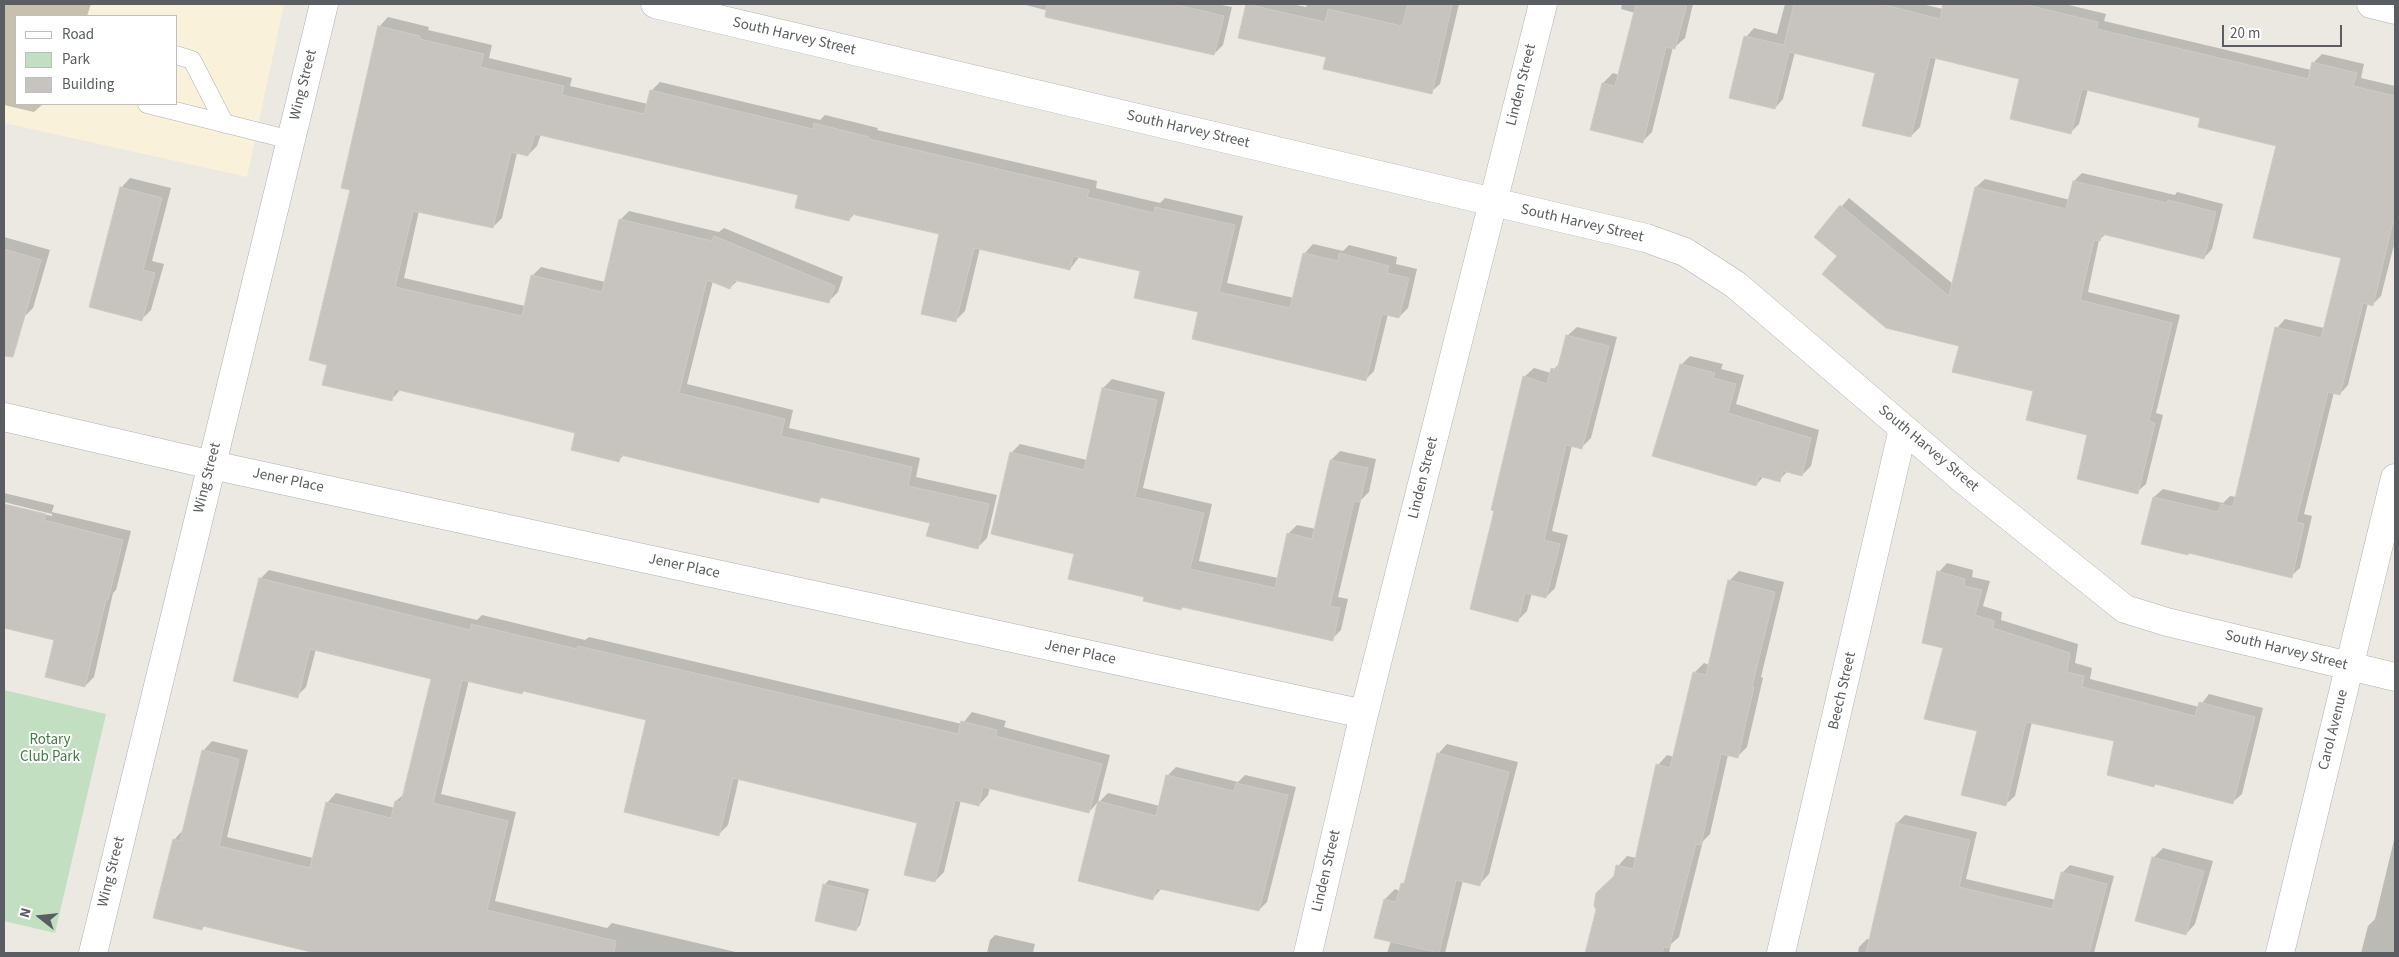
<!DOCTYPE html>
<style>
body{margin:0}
#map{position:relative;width:2399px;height:957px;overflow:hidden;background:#ebe9e2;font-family:"Source Sans 3",sans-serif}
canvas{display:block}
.frame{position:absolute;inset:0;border:5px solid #5a5d61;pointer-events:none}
.legend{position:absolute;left:15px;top:15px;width:162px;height:90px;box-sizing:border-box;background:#fff;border:1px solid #bdbec0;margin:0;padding:6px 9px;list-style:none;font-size:15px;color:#5a5d61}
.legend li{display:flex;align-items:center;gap:10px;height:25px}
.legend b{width:25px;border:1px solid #bdbec0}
.north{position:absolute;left:15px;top:892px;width:50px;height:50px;-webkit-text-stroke:4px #fff;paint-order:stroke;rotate:286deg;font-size:14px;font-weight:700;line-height:20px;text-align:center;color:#5a5d61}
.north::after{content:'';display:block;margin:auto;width:18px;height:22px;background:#5a5d61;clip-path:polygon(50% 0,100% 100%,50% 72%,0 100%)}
.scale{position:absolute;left:2222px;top:25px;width:120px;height:22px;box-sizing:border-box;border:2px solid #5a5d61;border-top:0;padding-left:6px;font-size:15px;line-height:18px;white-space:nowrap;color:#5a5d61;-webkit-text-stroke:4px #fff;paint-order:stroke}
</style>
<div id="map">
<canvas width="2399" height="957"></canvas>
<div class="frame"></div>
<ul class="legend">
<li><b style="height:6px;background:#fff"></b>Road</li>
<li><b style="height:14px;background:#c2e0c1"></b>Park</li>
<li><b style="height:14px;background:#c7c4bf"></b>Building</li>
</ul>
<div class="north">N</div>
<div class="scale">20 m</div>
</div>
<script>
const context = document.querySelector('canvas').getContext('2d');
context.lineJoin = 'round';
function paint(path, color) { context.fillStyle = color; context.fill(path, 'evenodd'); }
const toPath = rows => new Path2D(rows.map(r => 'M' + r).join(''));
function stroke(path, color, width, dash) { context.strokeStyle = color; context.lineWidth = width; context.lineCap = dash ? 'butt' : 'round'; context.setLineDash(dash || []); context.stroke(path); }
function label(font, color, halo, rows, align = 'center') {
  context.font = font + ' "Source Sans 3",sans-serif'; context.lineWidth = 4; context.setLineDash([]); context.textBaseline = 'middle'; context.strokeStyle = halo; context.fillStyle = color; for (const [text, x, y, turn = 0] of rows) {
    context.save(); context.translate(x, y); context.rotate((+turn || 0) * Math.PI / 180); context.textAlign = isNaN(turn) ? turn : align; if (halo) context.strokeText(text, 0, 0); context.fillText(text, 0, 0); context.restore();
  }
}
paint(toPath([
 [4,4,284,4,247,177,4,123],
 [16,16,176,16,176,104,16,104]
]), '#f9f1d9');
paint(toPath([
 [4,690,106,714,55,933,4,921]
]), '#c2e0c1');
paint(toPath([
 [4,4,91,4,87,16,16,16,16,104,43,104,34,112,4,105],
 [1022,4,1217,4,1232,7,1223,45,1214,54],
 [1247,4,1291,4,1306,7,1307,4,1459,4,1440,84,1431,92,1327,56,1239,37],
 [1622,4,1693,4,1685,38,1675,47,1673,47,1652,132,1642,142,1592,130,1603,83,1613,73,1619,75,1635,13,1621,9],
 [1785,4,1922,4,1943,9,1945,4,2065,4,2106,14,2104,21,2311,70,2313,63,2322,54,2364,64,2361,78,2395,86,2395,241,2381,296,2373,304,2368,303,2348,385,2340,394,2334,392,2304,514,2312,516,2300,568,2291,576,2190,552,2188,554,2142,543,2154,497,2163,489,2223,503,2230,496,2237,497,2277,328,2285,319,2324,328,2342,257,2277,145,2202,117,2088,89,2079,124,2071,132,2021,78,1936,57,1920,127,1911,136,1876,72,1795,52,1783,99,1775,108,1746,37,1754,28,1777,34],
 [388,17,429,27,428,30,492,45,489,58,572,78,570,86,648,104,651,91,660,82,820,120,825,115,878,128,877,130,1097,181,1096,188,1160,203,1165,198,1243,216,1227,283,1294,298,1304,254,1313,244,1343,251,1349,245,1397,257,1396,264,1417,269,1408,308,1399,317,1388,314,1374,371,1365,380,1199,311,1142,270,1080,256,1070,269,980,248,965,311,956,320,940,233,855,213,849,220,799,195,541,134,537,146,528,155,517,153,502,218,493,227,419,211,404,278,525,306,532,276,541,267,605,282,620,220,629,211,719,232,724,228,843,277,838,292,829,301,738,280,730,288,713,281,687,384,793,410,789,428,920,458,916,477,997,495,987,538,978,547,931,522,823,496,818,501,625,454,619,460,576,432,401,389,391,400,328,364,352,190,379,27],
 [2082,173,2175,195,2177,192,2223,204,2212,249,2204,258,2106,234,2099,240,2088,292,2180,315,2156,413,2163,415,2146,484,2137,492,2089,434,2034,390,1960,345,1838,256,1816,236,1849,198,1953,284,1976,187,1985,179,2070,200,2074,181],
 [130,178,171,188,152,261,164,264,151,310,142,319,121,188],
 [4,237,50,250,33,308,23,318,4,313],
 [1577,327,1617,337,1591,438,1581,448,1572,445,1552,531,1568,535,1555,588,1546,597,1532,593,1527,611,1518,620,1496,510,1524,377,1534,368,1551,373,1561,361,1567,336],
 [1690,356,1723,364,1721,369,1744,375,1736,404,1819,430,1811,466,1802,475,1788,471,1779,480,1764,476,1756,485,1681,365],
 [1112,379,1165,392,1143,488,1212,504,1199,561,1278,578,1288,534,1297,525,1316,529,1331,460,1340,451,1376,459,1369,492,1361,500,1338,597,1348,599,1341,630,1332,639,1146,596,1076,553,1011,453,1020,444,1087,460,1103,388],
 [4,493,54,505,52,512,131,531,116,590,113,593,94,677,85,686,56,639,4,626,4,505,52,516,52,514,4,502],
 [1947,563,1973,570,1972,577,1990,581,1983,606,2002,612,2001,620,2078,644,2075,663,2092,668,2090,679,2199,707,2209,694,2263,708,2242,794,2233,802,2156,783,2153,786,2116,740,2032,722,2015,796,2006,804,1945,647,1939,572],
 [269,570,477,620,482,615,585,640,589,637,962,724,972,712,1006,721,1004,727,1110,755,1098,802,1089,812,990,787,988,795,979,805,961,800,944,872,935,881,918,822,739,778,728,825,719,834,648,719,525,690,522,693,469,680,441,794,516,812,495,901,607,928,612,923,740,953,320,953,205,925,202,929,174,840,183,830,203,751,212,741,248,750,227,837,313,858,327,803,336,793,395,808,396,801,405,793,432,678,316,649,306,687,297,696,260,579],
 [1739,571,1784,582,1761,677,1763,678,1747,747,1737,757,1728,755,1710,834,1703,841,1679,937,1671,944,1669,953,1586,953,1597,910,1615,876,1618,866,1627,856,1637,858,1658,765,1667,755,1674,757,1694,673,1704,663,1709,665,1729,581],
 [1447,744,1518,762,1489,874,1480,884,1463,880,1445,953,1387,953,1391,941,1375,937,1385,899,1395,889,1400,891,1402,884,1407,879,1438,754],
 [1176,767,1238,782,1245,775,1296,787,1267,902,1259,910,1162,888,1153,898,1100,801,1108,793,1160,806,1167,776],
 [1905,815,1977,832,1966,879,2056,900,2062,873,2070,865,2114,876,2094,953,1977,953,1942,944,1940,953,1858,953,1859,947,1867,939,1870,939,1897,823],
 [2395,836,2395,953,2361,953,2368,926,2375,919],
 [2163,848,2213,861,2195,924,2186,934,2153,858],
 [829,880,869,889,860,925,856,930,816,920,825,884],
 [995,935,1035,944,1033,953,987,953,990,940]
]), '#0003');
const building = toPath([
 [1047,4,1173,4,1224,16,1214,55,1045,17,1047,4],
 [1246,4,1325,22,1328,9,1402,26,1408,4,1452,4,1432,94,1323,69,1326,57,1238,38,1246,4],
 [1636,4,1687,4,1675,49,1666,47,1643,143,1590,130,1602,83,1615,86,1636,4],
 [1794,4,1881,4,1940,19,1943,4,2023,4,2098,22,2097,29,2308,79,2312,62,2357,73,2353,86,2395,96,2395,213,2373,306,2363,303,2340,395,2328,392,2296,522,2304,524,2292,578,2189,553,2188,555,2141,544,2153,497,2218,512,2221,504,2233,507,2275,327,2321,338,2341,258,2253,238,2276,146,2198,127,2200,118,2082,89,2071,134,2010,119,2019,79,1930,57,1911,137,1862,126,1875,73,1789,52,1775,109,1729,98,1744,36,1784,45,1794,4],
 [378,26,420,36,420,39,484,54,480,67,564,86,562,95,644,114,650,90,813,129,814,123,869,137,869,139,1089,190,1087,197,1154,213,1155,207,1235,225,1219,292,1290,308,1303,253,1338,261,1339,253,1389,266,1387,273,1409,278,1399,318,1382,314,1366,381,1192,339,1198,312,1134,298,1140,271,1073,256,1070,270,974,248,956,322,921,314,939,234,851,214,849,221,795,208,798,195,535,134,528,156,511,152,493,228,413,211,395,287,522,316,531,275,602,292,619,219,712,241,714,236,835,286,829,303,734,280,730,289,707,280,679,393,785,419,781,436,912,467,908,486,989,504,978,549,926,536,930,523,820,497,819,503,621,455,619,462,571,450,575,433,504,415,394,389,392,401,322,385,327,365,309,360,350,190,341,188,378,26],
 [2073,181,2167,203,2168,200,2216,212,2204,259,2102,234,2100,241,2094,240,2080,300,2172,323,2149,421,2155,423,2138,494,2077,479,2087,435,2026,420,2033,391,1952,372,1959,346,1886,328,1822,274,1837,256,1814,237,1840,205,1949,296,1975,187,2066,209,2073,181],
 [120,187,162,198,143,270,155,273,142,321,89,307,120,187],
 [4,249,41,260,13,357,4,356,4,249],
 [1566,335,1609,346,1582,449,1566,445,1544,540,1560,544,1546,598,1525,593,1518,622,1470,609,1494,511,1491,510,1523,376,1547,384,1551,368,1557,370,1566,335],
 [1680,364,1715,373,1713,378,1736,384,1728,413,1811,438,1802,476,1783,471,1780,482,1759,476,1756,486,1652,456,1680,364],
 [1102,388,1157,400,1135,497,1204,513,1190,569,1275,588,1287,533,1312,539,1330,460,1368,468,1360,502,1354,501,1330,606,1340,608,1333,641,1182,607,1181,610,1143,601,1144,597,1068,579,1074,554,991,534,1010,452,1084,470,1102,388],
 [4,504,46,514,44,520,123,540,108,600,106,600,85,687,45,677,54,640,4,628,4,504],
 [1937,571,1965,579,1964,586,1982,590,1975,615,1994,621,1993,628,2070,653,2067,672,2084,676,2082,687,2195,716,2199,702,2255,717,2233,804,2155,784,2154,787,2107,775,2114,741,2026,722,2006,806,1961,795,1977,731,1924,719,1943,648,1922,643,1937,571],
 [259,578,470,630,471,624,577,649,578,646,958,734,961,721,997,730,996,736,1102,764,1089,813,983,787,979,806,955,800,935,882,904,875,917,823,733,778,719,836,624,812,646,720,523,691,522,694,462,680,433,803,508,821,487,910,616,941,614,953,315,953,203,926,202,930,153,918,173,839,180,841,202,750,239,759,219,846,310,868,326,802,391,818,395,801,401,802,431,679,310,649,298,698,233,681,259,578],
 [1728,580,1775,592,1752,687,1754,687,1738,758,1721,754,1701,845,1696,844,1669,948,1664,947,1662,953,1585,953,1596,910,1594,905,1596,893,1614,876,1616,865,1633,869,1656,764,1670,768,1693,672,1706,675,1728,580],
 [1437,753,1509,772,1480,886,1456,880,1439,953,1374,938,1384,899,1396,902,1401,883,1404,884,1437,753],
 [1166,775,1234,791,1236,783,1288,795,1259,911,1156,888,1153,900,1078,881,1098,801,1156,816,1166,775],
 [1896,823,1970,840,1959,887,2052,909,2061,872,2107,884,2089,953,1866,953,1896,823],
 [2152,857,2204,871,2186,935,2135,921,2152,857],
 [823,884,865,894,856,931,815,921,823,884]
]);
paint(building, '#c7c4bf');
stroke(building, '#cfcac1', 1);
const service = toPath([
 [176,55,192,60,225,124],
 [147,104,291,140]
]);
const minor = toPath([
 [2371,4,2395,10],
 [4,417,212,465,1364,714],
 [93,953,324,4],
 [1308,953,1364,714,1543,4],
 [1781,953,1903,429],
 [2280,953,2395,478]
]);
const tertiary = toPath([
 [655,4,1646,238,1685,252,1736,285,1965,481,2125,609,2167,622,2395,677]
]);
stroke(service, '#afb2b6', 19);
stroke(minor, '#afb2b6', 29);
stroke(tertiary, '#afb2b6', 29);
stroke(service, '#fff', 18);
stroke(minor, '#fff', 28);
stroke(tertiary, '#fff', 28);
label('15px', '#5a5d61', '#fff', [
 ["South Harvey Street",794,37,13],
 ["Wing Street",304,85,-76],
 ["Linden Street",1522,85,-76],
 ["South Harvey Street",1188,130,13],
 ["South Harvey Street",1582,224,13],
 ["South Harvey Street",1928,449,40],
 ["Wing Street",208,478,-76],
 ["Linden Street",1424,478,-76],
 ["Jener Place",288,481,12],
 ["Jener Place",684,567,12],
 ["South Harvey Street",2286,651,14],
 ["Jener Place",1080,653,12],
 ["Beech Street",1843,691,-77],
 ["Carol Avenue",2334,730,-76],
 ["Linden Street",1327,871,-77],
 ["Wing Street",112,872,-76]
]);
label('15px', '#3e7c3f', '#fff', [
 ["Rotary",50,741],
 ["Club Park",50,758]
]);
</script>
